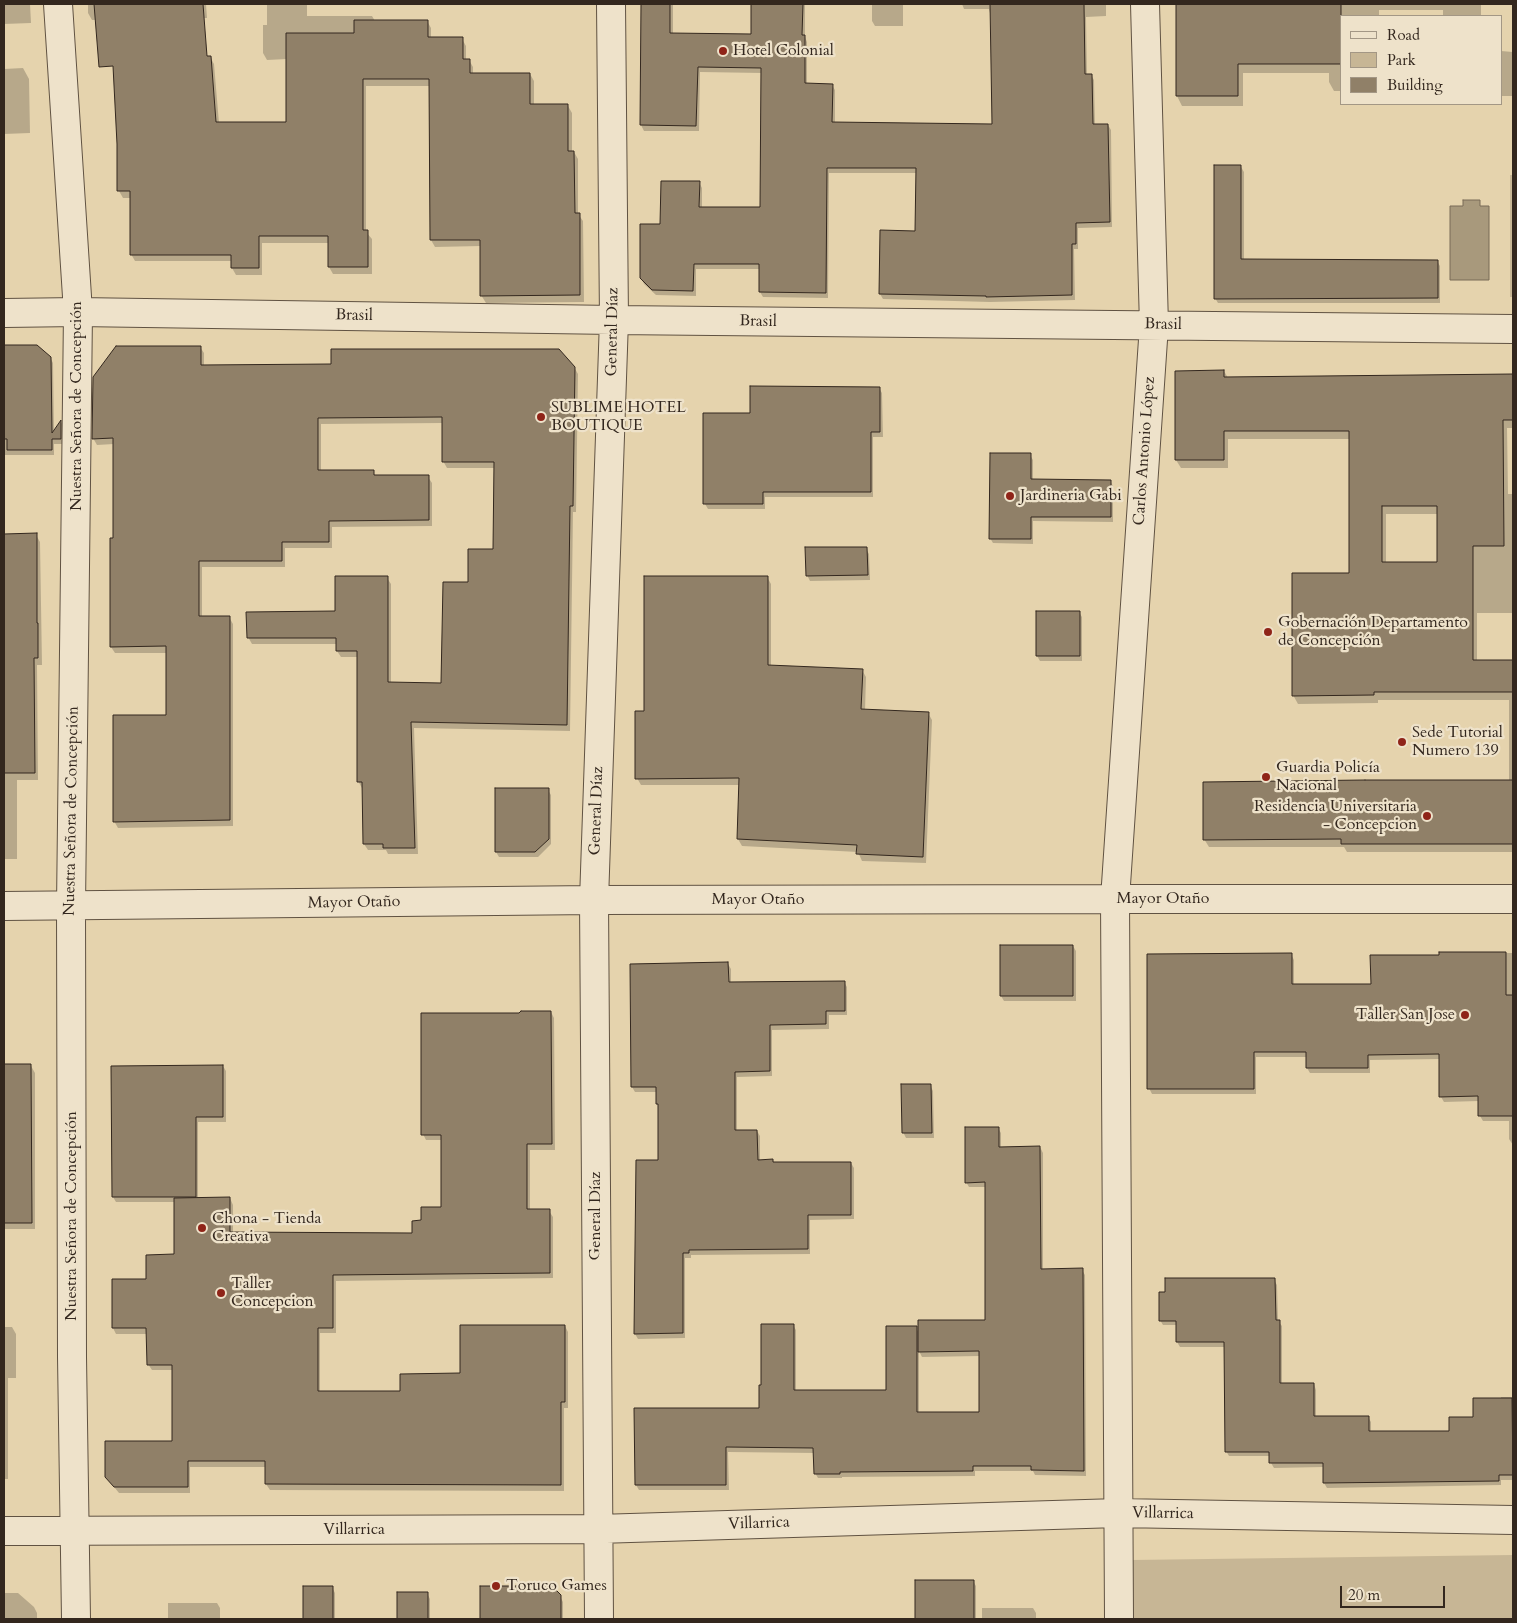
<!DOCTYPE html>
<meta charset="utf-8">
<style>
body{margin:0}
#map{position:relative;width:1517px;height:1623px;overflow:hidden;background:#e5d3ad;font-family:Cardo,serif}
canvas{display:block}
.frame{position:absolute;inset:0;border:5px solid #33271e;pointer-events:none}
.legend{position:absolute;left:1340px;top:15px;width:162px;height:90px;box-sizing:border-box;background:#eee2ca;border:1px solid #a39785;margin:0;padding:6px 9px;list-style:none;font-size:15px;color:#33271e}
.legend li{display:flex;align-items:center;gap:10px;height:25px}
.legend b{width:25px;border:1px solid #a39785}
.scale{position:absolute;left:1340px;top:1586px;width:105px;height:22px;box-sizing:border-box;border:2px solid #33271e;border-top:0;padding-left:6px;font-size:15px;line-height:18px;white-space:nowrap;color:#33271e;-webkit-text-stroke:4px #eee2ca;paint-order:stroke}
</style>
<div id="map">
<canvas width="1517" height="1623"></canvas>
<div class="frame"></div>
<ul class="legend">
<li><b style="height:6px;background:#eee2ca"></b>Road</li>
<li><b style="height:14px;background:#c7b695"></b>Park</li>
<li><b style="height:14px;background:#908068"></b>Building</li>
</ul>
<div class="scale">20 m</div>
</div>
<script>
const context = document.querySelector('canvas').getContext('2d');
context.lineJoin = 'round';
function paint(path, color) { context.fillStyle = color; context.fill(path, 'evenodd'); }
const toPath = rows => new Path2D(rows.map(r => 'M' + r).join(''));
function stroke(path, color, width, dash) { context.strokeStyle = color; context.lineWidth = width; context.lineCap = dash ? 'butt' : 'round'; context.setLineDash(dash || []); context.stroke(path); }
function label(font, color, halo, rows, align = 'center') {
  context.font = font + ' Cardo,serif'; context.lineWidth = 4.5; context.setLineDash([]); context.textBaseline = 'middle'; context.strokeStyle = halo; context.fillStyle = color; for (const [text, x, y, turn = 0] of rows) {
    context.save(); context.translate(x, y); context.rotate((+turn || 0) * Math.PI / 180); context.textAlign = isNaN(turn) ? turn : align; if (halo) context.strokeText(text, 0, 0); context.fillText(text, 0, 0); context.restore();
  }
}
paint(toPath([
 [1510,175,1513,175,1513,297,1510,297],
 [1513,1555,1513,1619,1133,1619,1132,1560]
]), '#c7b695');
const water = toPath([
 [1463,200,1480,200,1480,206,1489,206,1489,280,1450,280,1450,206,1463,206,1463,200]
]);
paint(water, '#a8997c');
stroke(water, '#796b56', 1);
paint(toPath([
 [4,4,30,4,31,23,4,24],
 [88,4,206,4,207,18,92,20,88,13],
 [267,4,307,4,307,16,372,16,375,21,427,21,431,28,431,39,462,39,466,46,466,60,469,60,473,67,473,74,530,74,534,81,534,106,568,106,572,113,572,152,574,152,578,159,578,214,583,221,584,302,486,303,481,295,481,246,435,247,431,240,430,86,366,86,366,232,372,239,372,274,333,274,329,267,329,243,262,243,262,275,236,275,232,268,232,261,135,261,131,254,131,198,123,198,119,191,119,144,210,57,214,64,219,123,287,123,287,59,267,60,263,53,263,25,267,25],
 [642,4,673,4,673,34,753,36,753,4,805,4,805,37,807,42,807,84,832,85,835,90,835,123,993,125,991,17,989,9,964,9,962,4,1106,4,1106,16,1086,17,1087,75,1091,75,1094,80,1095,125,1108,125,1111,130,1112,227,1078,228,1078,249,1074,249,1075,300,990,302,883,299,880,294,917,232,917,173,829,173,828,298,763,297,760,292,760,269,696,269,696,296,656,295,644,284,641,278,699,182,702,188,702,208,761,208,762,73,700,72,699,131,644,131,641,125],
 [872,4,903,4,903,26,875,26,872,21],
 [1177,4,1481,4,1481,16,1443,16,1443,10,1379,10,1379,16,1341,16,1341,91,1334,91,1329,82,1329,73,1243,73,1243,106,1182,106,1177,96],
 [1501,51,1513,52,1513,96,1501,96],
 [23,68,29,79,30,133,4,134,4,69],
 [1241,167,1244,172,1244,261,1437,261,1440,266,1440,303,1218,303,1215,298],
 [4,346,36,346,50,357,53,363,54,432,61,422,63,426,63,444,54,444,54,455,4,455],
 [200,347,204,353,204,366,574,367,578,374,576,512,573,512,570,731,414,728,418,854,388,854,386,850,368,850,364,844,364,788,362,788,358,781,358,657,341,657,337,651,337,644,252,644,248,637,337,613,387,578,391,584,391,683,442,684,469,583,494,550,495,468,447,468,443,461,443,423,321,424,321,472,373,472,376,477,428,477,432,483,432,526,332,527,332,548,285,548,285,567,202,567,202,617,229,617,233,624,233,826,118,828,114,821,167,716,167,653,115,653,111,647,114,539,114,444,97,445,93,438],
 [1224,371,1228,378,1513,376,1513,428,1507,428,1508,494,1513,494,1513,613,1477,613,1477,662,1513,662,1513,852,1347,852,1344,847,1209,847,1204,839,1509,781,1509,700,1378,700,1378,703,1298,704,1293,695,1350,575,1350,439,1228,439,1228,468,1181,468,1176,460,1176,372],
 [1386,514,1439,514,1439,563,1386,563],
 [879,388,882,393,883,437,873,437,873,497,765,497,765,509,708,509,705,504,751,414],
 [1030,455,1033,460,1033,480,1110,481,1113,486,1113,522,1033,521,1033,544,993,543,990,538],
 [4,535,36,535,40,542,42,665,37,665,38,780,17,780,17,859,4,859],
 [866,549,869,554,870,580,810,581,807,575],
 [767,577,771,584,771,667,862,670,866,677,865,711,928,713,932,720,926,863,862,861,858,852,742,846,738,839,740,785,641,785,637,778,646,713],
 [1079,612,1082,617,1082,661,1040,661,1037,656],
 [548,790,551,795,551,844,538,857,499,857,496,852],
 [1073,946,1076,951,1076,1001,1004,1001,1001,996],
 [1440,953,1513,953,1513,1145,1509,1139,1509,1121,1483,1121,1480,1116,1479,1101,1444,1102,1441,1097,1441,1059,1370,1060,1370,1073,1310,1073,1307,1068,1307,1057,1256,1057,1256,1094,1152,1094,1149,1088,1291,954,1294,960,1294,986,1372,986,1440,956],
 [728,964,731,969,731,983,844,982,847,987,847,1015,829,1015,829,1029,772,1030,772,1076,737,1077,737,1131,757,1131,760,1136,760,1161,773,1161,774,1163,851,1163,854,1168,854,1219,810,1220,810,1254,691,1255,691,1258,685,1258,685,1338,638,1339,635,1334,660,1161,660,1108,657,1104,657,1092,635,1092,632,1087],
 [551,1012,554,1018,555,1150,530,1150,530,1211,549,1211,553,1217,553,1278,336,1281,336,1333,320,1333,320,1393,402,1393,461,1375,565,1326,568,1332,568,1408,564,1408,564,1491,270,1490,266,1484,266,1467,190,1467,190,1493,119,1493,106,1477,173,1442,173,1370,152,1370,148,1364,148,1334,116,1334,113,1328,147,1280,175,1256,175,1202,116,1202,113,1197,223,1066,226,1071,226,1122,198,1122,198,1199,230,1198,233,1205,233,1233,414,1234,423,1222,442,1208,442,1140,426,1140,423,1134,519,1015],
 [4,1066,31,1066,35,1073,35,1229,4,1229],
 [930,1085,933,1091,934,1138,906,1138,903,1132],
 [998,1128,1001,1133,1001,1148,1040,1147,1043,1153,1043,1270,1082,1270,1085,1275,1086,1476,1035,1475,1033,1471,975,1471,975,1476,842,1477,842,1478,818,1478,815,1473,815,1453,728,1452,729,1490,639,1490,636,1485,761,1409,793,1325,796,1330,796,1391,887,1391,916,1328,919,1333,986,1321,986,1187,969,1187,966,1182],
 [919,1351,922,1357,980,1356,980,1413,919,1413],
 [1274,1280,1277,1285,1278,1321,1282,1326,1282,1384,1314,1384,1316,1390,1316,1417,1368,1417,1371,1422,1371,1433,1450,1432,1474,1419,1501,1400,1501,1397,1513,1397,1513,1480,1501,1480,1501,1485,1327,1488,1324,1483,1324,1467,1274,1468,1271,1463,1270,1456,1229,1456,1226,1451,1225,1347,1180,1347,1177,1342,1177,1325,1163,1325,1160,1320],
 [4,1327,12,1327,16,1334,16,1378,8,1378,8,1479,4,1479],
 [973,1581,976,1586,976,1619,916,1619,916,1582],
 [304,1587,332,1587,335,1593,335,1619,304,1619],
 [481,1587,560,1596,563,1602,563,1619,481,1619],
 [4,1593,18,1593,34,1607,37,1613,37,1619,4,1619],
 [427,1593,430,1599,430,1619,399,1619,399,1594],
 [168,1603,217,1603,220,1608,220,1619,168,1619],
 [982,1608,1033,1608,1036,1613,1036,1619,982,1619]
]), '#0003');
const building = toPath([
 [94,4,203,4,207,56,211,56,216,122,286,122,286,33,354,33,354,20,428,20,428,37,463,37,463,59,470,59,470,73,530,73,530,104,568,104,568,151,574,151,575,213,580,213,580,295,480,296,480,240,430,240,429,79,363,79,363,230,368,230,368,267,328,267,328,236,259,236,259,268,231,268,231,255,130,255,130,191,117,191,117,144,113,66,99,67,94,4],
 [641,4,670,4,670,33,751,34,751,4,803,4,802,35,805,35,805,83,833,84,832,122,992,124,990,4,1084,4,1085,74,1092,74,1093,124,1108,124,1110,222,1076,223,1076,244,1072,244,1072,295,986,297,986,296,879,294,880,230,915,231,916,168,827,168,826,293,759,292,759,264,694,264,693,291,652,290,640,278,640,224,660,224,661,181,700,181,699,207,760,207,761,68,698,67,696,126,640,125,641,4],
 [1176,4,1341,4,1341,64,1238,64,1238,96,1176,96,1176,4],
 [1214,165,1241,165,1241,259,1438,260,1438,298,1214,299,1214,165],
 [4,345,37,345,51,357,52,433,61,420,61,439,52,439,52,450,7,450,7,439,4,439,4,345],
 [116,346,201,346,201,365,331,364,331,349,559,349,575,367,573,506,570,506,567,725,411,722,415,848,383,848,383,844,363,844,362,782,357,782,357,651,336,651,336,638,247,638,246,612,335,611,335,576,388,576,388,682,441,683,443,582,468,582,468,549,493,549,494,462,442,462,442,417,318,418,318,470,374,470,374,475,429,475,429,520,329,521,329,542,282,542,282,561,199,561,199,616,230,616,230,820,113,822,113,715,166,715,166,646,110,647,110,538,113,538,113,438,92,439,93,377,116,346],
 [1224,370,1224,377,1513,374,1513,420,1503,420,1504,546,1473,546,1473,660,1513,660,1513,692,1374,692,1374,695,1292,696,1292,573,1349,573,1349,431,1224,431,1224,460,1175,460,1175,371,1224,370],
 [1382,506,1437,506,1437,562,1382,562,1382,506],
 [750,386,880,387,880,432,871,432,871,492,763,492,763,504,703,504,703,413,750,413,750,386],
 [990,453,1031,453,1031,479,1111,480,1111,517,1031,517,1031,539,989,539,990,453],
 [37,533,37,623,38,623,38,658,34,658,35,773,4,773,4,534,37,533],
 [805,547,867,547,868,575,806,576,805,547],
 [644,576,768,576,768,665,863,669,861,709,929,712,923,857,856,854,857,845,737,839,739,778,635,779,635,711,644,711,644,576],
 [1036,611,1080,611,1080,656,1036,656,1036,611],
 [1365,780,1513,780,1513,844,1341,844,1341,839,1203,840,1203,782,1365,780],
 [495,788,549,788,549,839,535,852,495,852,495,788],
 [1000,945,1073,945,1073,996,1000,996,1000,945],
 [1439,952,1506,952,1506,995,1513,995,1513,1116,1478,1116,1478,1096,1439,1097,1439,1054,1368,1055,1368,1068,1306,1068,1306,1052,1254,1052,1254,1089,1147,1089,1147,954,1292,953,1292,984,1371,984,1370,955,1439,955,1439,952],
 [728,962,729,982,845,981,845,1011,826,1011,826,1024,770,1025,770,1071,735,1072,735,1130,757,1130,758,1160,773,1159,773,1162,851,1162,851,1215,808,1215,808,1249,689,1250,689,1253,683,1253,683,1333,634,1334,636,1160,658,1160,658,1104,656,1104,656,1087,631,1087,630,964,728,962],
 [521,1011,551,1011,552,1144,527,1144,527,1209,550,1209,550,1273,333,1275,333,1328,318,1328,318,1391,400,1391,400,1374,460,1373,460,1325,565,1325,565,1402,561,1402,561,1485,265,1484,265,1461,188,1461,188,1487,114,1487,105,1477,105,1441,172,1441,172,1365,147,1365,146,1328,112,1328,112,1279,146,1279,146,1255,174,1254,174,1198,230,1197,230,1232,412,1233,412,1221,421,1220,421,1207,441,1207,441,1135,421,1135,421,1013,519,1013,521,1011],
 [4,1064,31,1064,32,1223,4,1223,4,1064],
 [223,1065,223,1117,196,1117,196,1197,112,1197,111,1066,223,1065],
 [901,1084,931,1084,932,1133,902,1133,901,1084],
 [965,1127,999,1127,999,1147,1040,1146,1041,1269,1083,1268,1084,1471,1031,1470,1031,1466,973,1466,973,1471,840,1472,840,1474,814,1474,813,1448,726,1447,726,1485,635,1485,634,1408,759,1408,759,1385,761,1385,761,1324,794,1324,794,1390,886,1390,886,1326,917,1326,917,1412,979,1412,979,1351,918,1352,918,1320,985,1320,985,1182,965,1183,965,1127],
 [1165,1278,1275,1278,1276,1320,1280,1320,1280,1383,1314,1383,1314,1416,1369,1416,1369,1431,1449,1431,1449,1417,1473,1417,1473,1398,1512,1398,1513,1475,1499,1475,1499,1481,1323,1483,1323,1463,1269,1463,1269,1452,1225,1452,1224,1342,1176,1342,1176,1321,1159,1321,1159,1292,1165,1292,1165,1278],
 [915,1580,974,1580,974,1619,915,1619,915,1580],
 [303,1586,333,1586,333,1619,303,1619,303,1586],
 [480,1586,552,1586,561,1595,561,1619,480,1619,480,1586],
 [397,1592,428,1592,428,1619,397,1619,397,1592]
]);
paint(building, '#908068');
stroke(building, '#33271e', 1);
const minor = toPath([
 [58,4,78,312,71,906,72,1357,76,1619],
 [4,313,78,312,614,320,1513,329],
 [4,906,594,900,1115,899,1513,899],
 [4,1531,598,1529,1118,1513,1513,1520],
 [599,1619,594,900,614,320,611,4],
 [1119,1619,1115,899,1154,325,1145,4]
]);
stroke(minor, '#605242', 30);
stroke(minor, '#eee2ca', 28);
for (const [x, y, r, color] of [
 [723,51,5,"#8f2418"],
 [541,417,5,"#8f2418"],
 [1010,496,5,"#8f2418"],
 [1268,632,5,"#8f2418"],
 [1402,742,5,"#8f2418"],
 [1266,777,5,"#8f2418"],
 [1427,816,5,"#8f2418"],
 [1465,1015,5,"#8f2418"],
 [202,1228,5,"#8f2418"],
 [221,1293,5,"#8f2418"],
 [496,1586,5,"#8f2418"]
]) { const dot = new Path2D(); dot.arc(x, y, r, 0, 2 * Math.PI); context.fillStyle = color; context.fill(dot); stroke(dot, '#eee2ca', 2); }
label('16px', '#33271e', '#eee2ca', [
 ["Hotel Colonial",733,51],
 ["SUBLIME HOTEL",551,408],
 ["BOUTIQUE",551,426],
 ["Jardineria Gabi",1020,496],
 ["Gobernación Departamento",1278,623],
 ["de Concepción",1278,641],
 ["Sede Tutorial",1412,733],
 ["Numero 139",1412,751],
 ["Guardia Policía",1276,768],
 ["Nacional",1276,786],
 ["Residencia Universitaria",1417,807,"right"],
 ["- Concepcion",1417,825,"right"],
 ["Taller San Jose",1455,1015,"right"],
 ["Chona - Tienda",212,1219],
 ["Creativa",212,1237],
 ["Taller",231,1284],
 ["Concepcion",231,1302],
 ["Toruco Games",506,1586]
], 'left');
label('16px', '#33271e', '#eee2ca', [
 ["Brasil",354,316,1],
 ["Brasil",758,322,1],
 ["Brasil",1163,325,1],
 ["General Díaz",613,332,-89],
 ["Nuestra Señora de Concepción",77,406,-90],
 ["Carlos Antonio López",1145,451,-86],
 ["Nuestra Señora de Concepción",72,811,-89],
 ["General Díaz",597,811,-88],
 ["Mayor Otaño",1163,899],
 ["Mayor Otaño",758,900],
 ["Mayor Otaño",354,903,-1],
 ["Nuestra Señora de Concepción",72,1216,-90],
 ["General Díaz",596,1216,-90],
 ["Villarrica",1163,1514,1],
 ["Villarrica",759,1524,-2],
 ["Villarrica",354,1530]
]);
</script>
